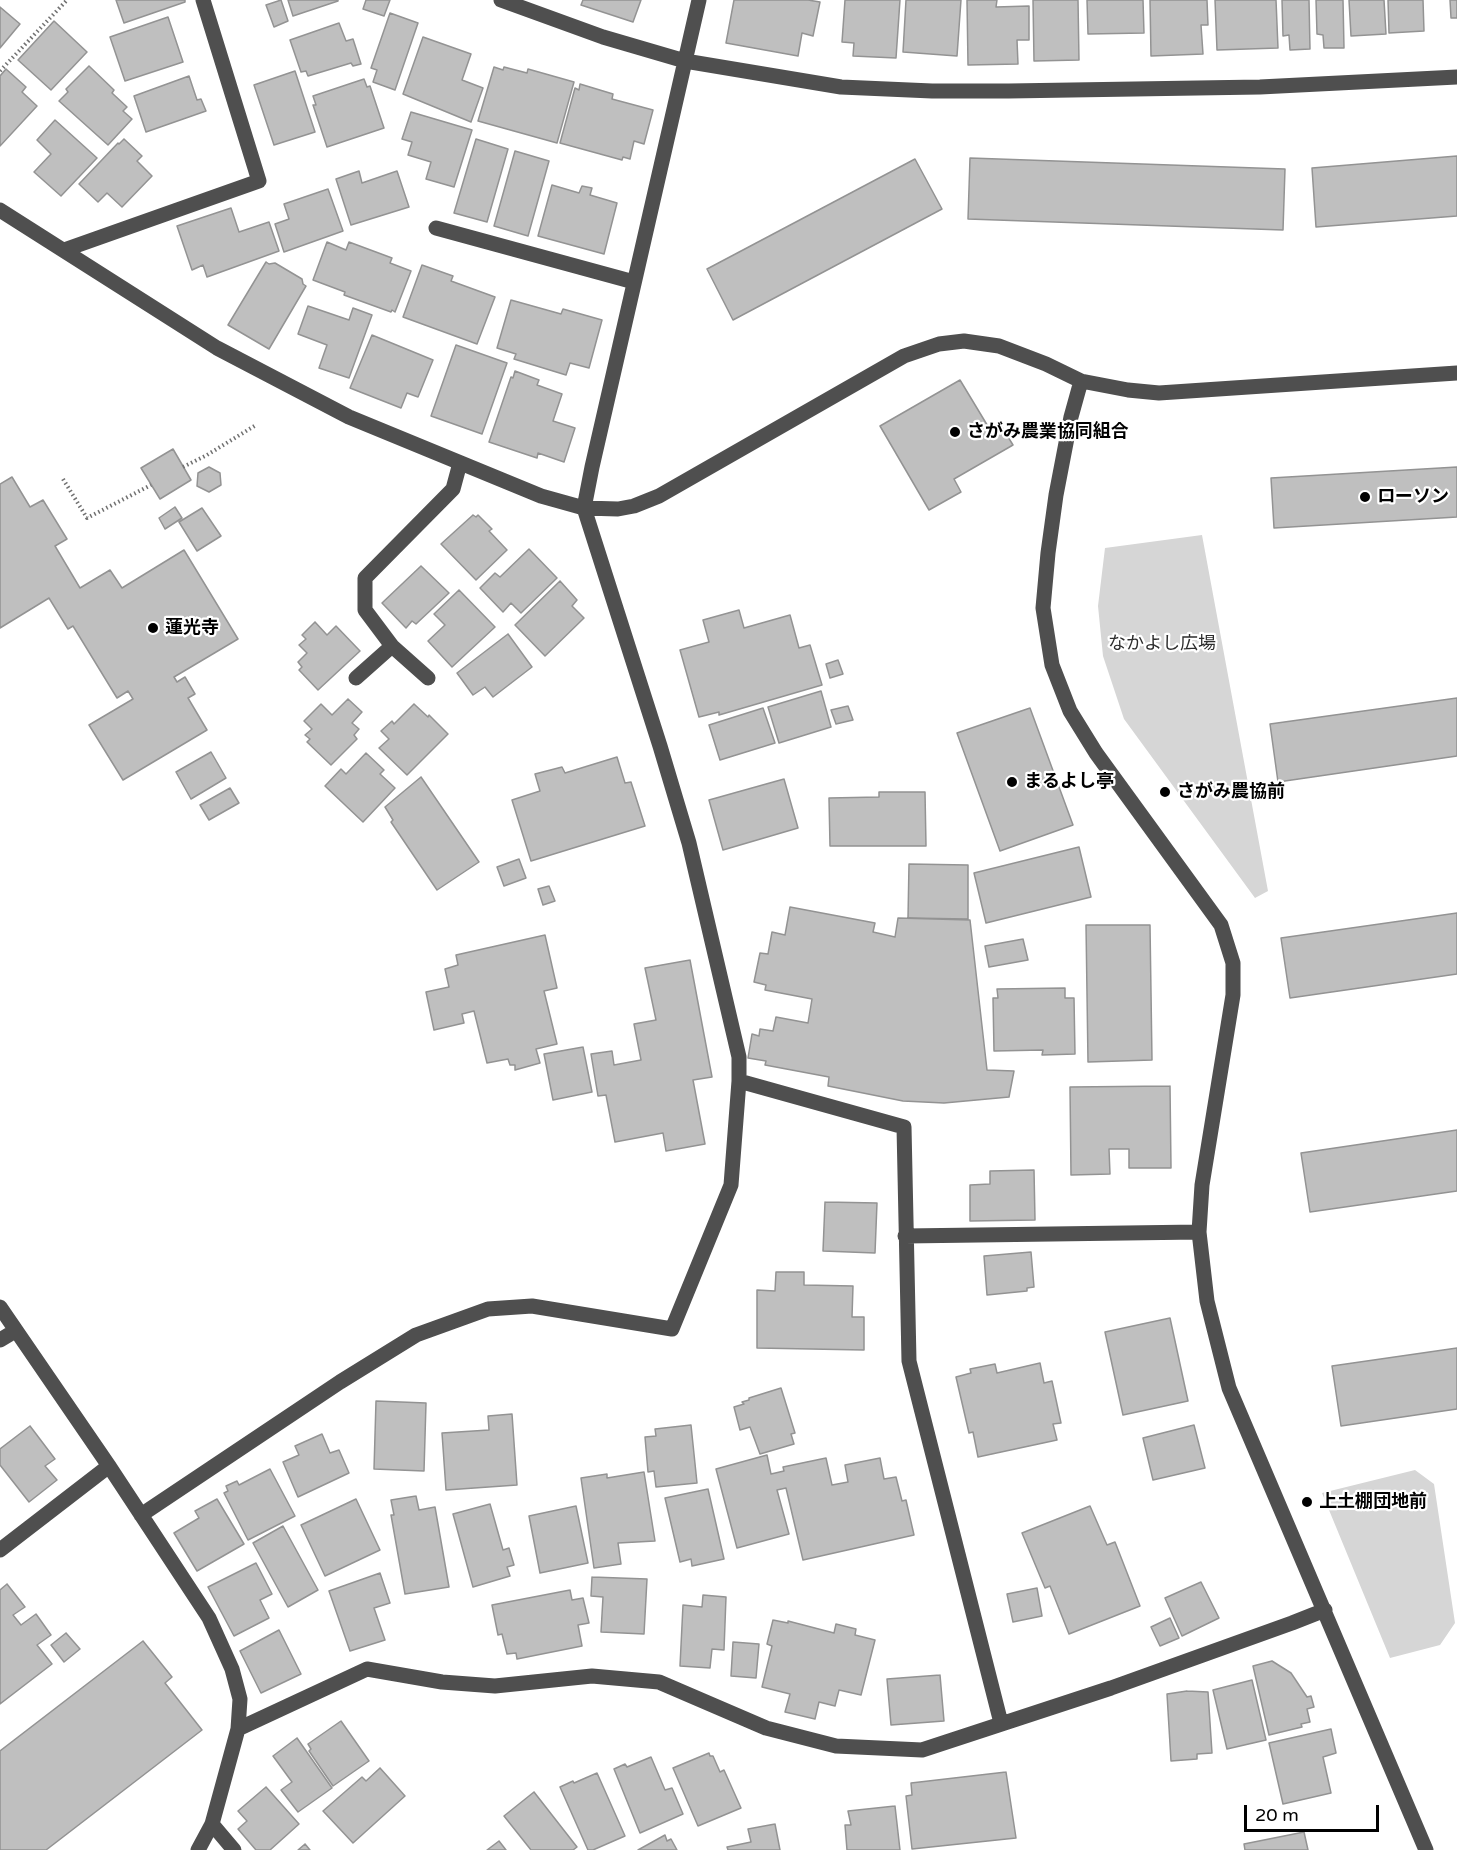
<!DOCTYPE html>
<meta charset="utf-8">
<style>
body{margin:0}
#map{position:relative;width:1457px;height:1850px;overflow:hidden;background:#fff;font-family:"Varela Round",sans-serif}
canvas{display:block}
.scale{position:absolute;left:1244px;top:1805px;width:135px;height:27px;box-sizing:border-box;border:3px solid #000;border-top:0;padding-left:8px;font-size:18px;line-height:21px;white-space:nowrap;color:#000;-webkit-text-stroke:4px #fff;paint-order:stroke}
</style>
<div id="map">
<canvas width="1457" height="1850"></canvas>
<div class="scale">20 m</div>
</div>
<script>
const context = document.querySelector('canvas').getContext('2d');
context.lineJoin = 'round';
function paint(path, color) { context.fillStyle = color; context.fill(path, 'evenodd'); }
const toPath = rows => new Path2D(rows.map(r => 'M' + r).join(''));
function stroke(path, color, width, dash) { context.strokeStyle = color; context.lineWidth = width; context.lineCap = dash ? 'butt' : 'round'; context.setLineDash(dash || []); context.stroke(path); }
function label(font, color, halo, rows, align = 'center') {
  context.font = font + ' "Varela Round","Noto Sans JP",sans-serif'; context.lineWidth = 4.5; context.setLineDash([]); context.textBaseline = 'middle'; context.strokeStyle = halo; context.fillStyle = color; for (const [text, x, y, turn = 0] of rows) {
    context.save(); context.translate(x, y); context.rotate((+turn || 0) * Math.PI / 180); context.textAlign = isNaN(turn) ? turn : align; if (halo) context.strokeText(text, 0, 0); context.fillText(text, 0, 0); context.restore();
  }
}
paint(toPath([
 [1202,535,1268,891,1255,898,1124,719,1103,656,1098,606,1105,548],
 [1415,1470,1434,1484,1455,1623,1440,1645,1390,1658,1322,1493]
]), '#d6d6d6');
const building = toPath([
 [116,0,185,0,185,2,124,23,116,0],
 [281,0,288,21,274,27,266,5,281,0],
 [288,0,338,0,338,1,293,16,288,0],
 [366,0,390,0,384,16,363,9,366,0],
 [583,0,641,0,633,22,581,5,583,0],
 [734,0,808,0,820,2,813,36,802,33,798,56,726,43,734,0],
 [845,0,900,0,896,58,853,56,854,43,842,42,845,0],
 [906,0,961,0,957,56,903,52,906,0],
 [967,0,997,0,996,7,1029,6,1029,40,1017,40,1018,64,968,65,967,0],
 [1033,0,1078,0,1079,60,1034,61,1033,0],
 [1087,0,1143,0,1144,33,1088,34,1087,0],
 [1150,0,1207,0,1208,25,1201,25,1203,54,1151,56,1150,0],
 [1215,0,1276,0,1278,48,1217,50,1215,0],
 [1282,0,1309,0,1310,49,1290,50,1289,35,1283,36,1282,0],
 [1316,0,1343,0,1344,48,1324,48,1323,35,1317,34,1316,0],
 [1349,0,1384,0,1386,34,1351,36,1349,0],
 [1388,0,1423,0,1424,31,1389,33,1388,0],
 [1450,0,1457,0,1457,18,1451,18,1450,0],
 [0,7,20,24,0,48,0,7],
 [390,13,418,23,395,90,373,82,377,70,371,68,390,13],
 [168,17,183,62,125,81,110,37,168,17],
 [54,21,87,52,51,90,18,60,54,21],
 [339,23,346,41,353,39,361,64,353,66,351,63,308,76,306,71,301,72,290,40,339,23],
 [423,37,471,54,462,80,483,88,471,122,403,94,423,37],
 [89,66,114,90,112,93,127,107,123,111,132,119,108,145,59,101,68,92,66,89,89,66],
 [494,67,503,70,504,67,527,73,528,69,574,82,557,143,478,121,494,67],
 [6,69,26,87,22,92,37,106,0,146,0,76,6,69],
 [295,71,315,132,274,145,254,85,295,71],
 [189,76,197,100,201,99,206,111,146,132,134,96,189,76],
 [364,79,367,87,370,86,384,128,327,147,313,105,316,105,313,96,364,79],
 [580,84,613,94,612,99,653,110,644,144,634,141,630,159,623,157,622,160,560,143,575,88,579,90,580,84],
 [411,112,472,130,454,187,426,179,431,162,408,155,412,142,402,139,411,112],
 [55,120,97,158,61,196,34,172,51,154,37,140,55,120],
 [124,139,142,156,137,161,152,176,122,207,107,193,98,202,79,184,118,143,119,144,124,139],
 [476,139,508,149,487,222,454,213,476,139],
 [515,151,549,161,528,236,494,226,515,151],
 [1457,156,1457,216,1316,227,1312,168,1457,156],
 [970,158,1285,169,1283,230,968,219,970,158],
 [915,159,942,209,733,320,707,269,915,159],
 [359,171,362,183,397,171,409,207,351,225,336,179,359,171],
 [552,185,579,193,582,186,592,188,590,195,617,203,604,254,538,236,552,185],
 [328,189,343,231,284,252,275,224,289,219,284,204,328,189],
 [231,208,239,232,269,222,279,251,207,277,203,265,192,270,177,226,231,208],
 [327,242,346,250,349,242,392,258,390,263,411,271,395,312,392,310,391,312,344,295,345,292,313,280,327,242],
 [266,262,269,264,275,263,302,279,303,284,306,286,269,349,228,325,266,262],
 [422,265,453,276,451,281,495,297,477,344,403,317,422,265],
 [511,300,561,314,563,309,602,320,589,368,570,363,566,375,514,359,516,354,497,348,511,300],
 [308,306,349,320,353,308,372,315,349,378,319,368,327,345,298,334,308,306],
 [372,335,433,360,418,397,407,393,401,408,350,388,372,335],
 [456,345,507,363,482,434,431,416,456,345],
 [515,371,539,380,537,385,562,394,553,421,575,428,564,462,538,453,537,458,489,442,511,377,513,378,515,371],
 [960,380,992,433,1002,427,1013,445,954,479,961,492,929,510,880,426,960,380],
 [173,449,191,480,160,499,141,468,173,449],
 [209,467,220,473,221,485,209,492,197,486,198,473,209,467],
 [1457,467,1457,517,1274,528,1271,478,1457,467],
 [12,477,30,507,43,500,67,539,55,546,80,588,110,570,122,588,184,550,238,639,174,677,177,682,185,677,195,694,188,698,207,730,123,780,89,725,133,699,128,691,117,698,73,626,68,629,49,598,0,628,0,484,12,477],
 [175,507,182,518,165,529,159,518,175,507],
 [202,508,221,536,197,551,179,522,202,508],
 [473,515,476,517,478,515,492,529,489,531,507,550,476,580,441,544,473,515],
 [529,549,557,578,521,613,511,603,503,612,480,588,495,573,500,577,529,549],
 [421,566,449,593,416,624,412,621,406,628,382,603,421,566],
 [560,581,577,600,572,606,584,618,545,656,515,625,560,581],
 [459,590,495,627,452,667,428,641,445,625,434,614,459,590],
 [739,610,744,628,790,615,799,648,810,645,822,685,719,715,719,712,699,717,680,650,709,642,703,620,739,610],
 [315,622,327,635,336,626,360,651,318,690,299,670,302,667,298,662,307,653,299,645,306,639,302,635,315,622],
 [508,634,532,667,493,697,485,687,473,695,457,673,508,634],
 [838,660,843,674,830,678,826,664,838,660],
 [821,691,831,727,779,743,768,707,821,691],
 [1457,698,1457,756,1278,782,1270,724,1457,698],
 [348,699,362,712,352,723,359,729,354,735,357,739,331,765,307,742,310,739,305,735,312,729,304,721,321,704,332,715,348,699],
 [414,704,428,717,429,715,448,734,407,775,379,748,389,739,381,731,392,721,394,724,414,704],
 [848,706,853,720,836,724,831,710,848,706],
 [763,708,775,743,720,760,709,725,763,708],
 [1030,708,1073,825,1000,851,957,733,1030,708],
 [211,752,226,778,191,799,176,772,211,752],
 [366,753,384,770,380,774,395,788,363,822,325,786,341,769,346,774,366,753],
 [617,757,625,783,631,782,645,826,531,861,512,800,540,791,535,774,562,767,565,773,617,757],
 [421,777,479,862,437,890,391,822,393,820,385,807,421,777],
 [784,779,798,828,723,850,709,800,784,779],
 [230,788,239,803,209,820,200,805,230,788],
 [879,792,925,792,926,846,830,846,829,798,879,797,879,792],
 [1079,847,1091,897,986,923,974,873,1079,847],
 [519,859,526,878,504,886,497,867,519,859],
 [909,864,968,865,968,919,908,918,909,864],
 [549,886,555,901,543,905,538,889,549,886],
 [790,907,875,923,873,932,895,937,898,918,970,920,987,1070,1014,1071,1009,1097,944,1103,903,1101,828,1086,829,1077,765,1065,766,1061,748,1058,752,1034,759,1036,760,1029,773,1031,776,1017,808,1023,812,999,765,990,766,985,754,982,760,953,768,954,772,932,785,935,790,907],
 [1457,913,1457,974,1290,998,1281,938,1457,913],
 [1086,925,1150,925,1152,1060,1088,1062,1086,925],
 [545,935,557,988,544,991,557,1044,536,1049,540,1063,515,1070,515,1065,510,1065,508,1059,487,1063,474,1011,462,1014,464,1023,434,1030,426,992,449,987,445,969,458,965,456,955,545,935],
 [1023,939,1028,960,989,967,985,946,1023,939],
 [690,960,712,1077,693,1080,705,1144,666,1151,663,1133,615,1142,606,1095,598,1096,591,1054,612,1051,614,1065,641,1060,634,1024,656,1020,645,968,690,960],
 [1065,988,1065,998,1074,998,1075,1054,1042,1055,1043,1050,994,1051,993,998,998,998,997,989,1065,988],
 [583,1047,592,1092,553,1100,544,1054,583,1047],
 [1170,1086,1171,1168,1129,1168,1129,1149,1109,1149,1110,1174,1071,1175,1070,1087,1170,1086],
 [1457,1130,1457,1191,1310,1212,1301,1153,1457,1130],
 [1034,1170,1035,1220,970,1221,970,1185,990,1184,990,1171,1034,1170],
 [825,1202,877,1203,875,1253,823,1251,825,1202],
 [1031,1252,1034,1287,1027,1288,1027,1291,987,1295,984,1256,1031,1252],
 [776,1272,804,1272,804,1285,853,1286,852,1317,864,1317,864,1350,757,1348,757,1290,775,1291,776,1272],
 [1170,1318,1188,1401,1123,1415,1105,1332,1170,1318],
 [1457,1348,1457,1409,1341,1426,1332,1366,1457,1348],
 [1040,1363,1044,1383,1052,1381,1061,1423,1053,1424,1057,1440,978,1457,973,1432,969,1433,956,1377,971,1373,970,1369,995,1364,997,1373,1040,1363],
 [781,1388,795,1433,791,1434,794,1444,760,1454,750,1427,740,1430,734,1407,744,1404,742,1402,749,1400,749,1398,781,1388],
 [376,1401,426,1403,424,1471,374,1469,376,1401],
 [512,1414,517,1485,446,1490,442,1433,489,1430,488,1416,512,1414],
 [691,1425,697,1483,656,1487,654,1471,648,1472,645,1437,656,1436,655,1429,691,1425],
 [1194,1425,1205,1468,1153,1480,1143,1438,1194,1425],
 [30,1426,55,1459,45,1466,57,1480,29,1502,0,1465,0,1449,30,1426],
 [322,1434,330,1453,339,1450,349,1473,298,1497,283,1462,299,1455,295,1446,322,1434],
 [767,1455,771,1474,784,1471,783,1467,826,1458,832,1485,848,1482,845,1465,880,1458,884,1479,896,1477,902,1501,906,1500,914,1535,803,1560,786,1488,777,1490,789,1534,737,1548,716,1469,767,1455],
 [270,1469,295,1516,248,1540,224,1493,228,1491,226,1486,237,1481,239,1485,270,1469],
 [644,1472,655,1541,618,1543,621,1564,594,1568,581,1478,607,1474,607,1478,644,1472],
 [708,1489,724,1559,692,1566,691,1559,680,1562,665,1498,708,1489],
 [416,1496,419,1510,435,1507,449,1587,405,1594,391,1515,394,1515,391,1500,416,1496],
 [217,1499,244,1544,197,1571,174,1533,199,1518,195,1511,217,1499],
 [356,1499,380,1550,325,1576,301,1525,356,1499],
 [490,1504,503,1550,509,1548,514,1565,507,1567,510,1576,473,1587,453,1514,490,1504],
 [576,1506,588,1563,540,1573,529,1516,576,1506],
 [1090,1506,1107,1545,1115,1542,1140,1606,1069,1634,1050,1586,1045,1588,1022,1533,1090,1506],
 [283,1526,318,1590,288,1607,253,1543,283,1526],
 [256,1563,272,1594,260,1600,269,1618,234,1636,208,1587,256,1563],
 [380,1573,390,1603,374,1608,385,1640,350,1651,329,1591,380,1573],
 [592,1577,647,1579,644,1634,601,1632,603,1597,591,1596,592,1577],
 [1201,1582,1219,1618,1182,1636,1165,1598,1201,1582],
 [7,1584,25,1607,13,1615,21,1625,36,1614,51,1635,37,1645,52,1664,0,1704,0,1590,7,1584],
 [1037,1588,1042,1616,1013,1622,1007,1594,1037,1588],
 [570,1590,572,1600,583,1598,589,1623,578,1625,582,1646,517,1659,516,1653,507,1654,502,1634,498,1635,492,1605,570,1590],
 [703,1595,726,1597,724,1650,712,1649,710,1668,680,1666,683,1605,702,1607,703,1595],
 [1170,1618,1179,1638,1160,1646,1151,1627,1170,1618],
 [773,1620,788,1623,788,1621,834,1633,836,1624,856,1629,855,1635,875,1640,861,1695,839,1690,835,1706,819,1702,815,1719,785,1712,790,1694,762,1687,772,1646,767,1644,773,1620],
 [279,1630,301,1674,261,1693,240,1651,279,1630],
 [66,1633,80,1649,64,1662,51,1645,66,1633],
 [143,1641,172,1677,165,1683,202,1730,46,1850,0,1850,0,1751,143,1641],
 [733,1642,759,1644,756,1678,731,1676,733,1642],
 [1272,1661,1291,1673,1307,1697,1311,1696,1314,1707,1307,1709,1310,1722,1301,1724,1302,1727,1269,1735,1253,1666,1272,1661],
 [940,1675,944,1721,891,1725,887,1679,940,1675],
 [1252,1680,1266,1740,1227,1749,1213,1690,1252,1680],
 [1187,1691,1208,1692,1212,1753,1197,1754,1197,1759,1171,1761,1167,1694,1187,1691],
 [341,1721,369,1761,333,1786,309,1751,311,1749,308,1744,341,1721],
 [1331,1729,1336,1753,1323,1757,1331,1793,1283,1804,1269,1743,1331,1729],
 [297,1738,332,1788,298,1812,281,1790,292,1782,273,1756,297,1738],
 [709,1753,710,1756,713,1756,720,1772,724,1770,741,1808,698,1826,673,1768,709,1753],
 [651,1757,665,1790,672,1788,683,1814,640,1833,614,1769,625,1764,627,1767,651,1757],
 [380,1768,405,1796,353,1843,323,1811,362,1777,366,1781,380,1768],
 [1006,1772,1016,1838,912,1849,906,1796,912,1795,911,1783,1006,1772],
 [597,1773,625,1836,593,1850,588,1850,560,1787,573,1781,574,1783,597,1773],
 [266,1787,299,1824,270,1850,256,1850,238,1829,247,1821,238,1811,266,1787],
 [534,1792,577,1847,573,1850,531,1850,504,1816,534,1792],
 [895,1806,900,1850,847,1850,845,1825,851,1825,848,1811,895,1806],
 [775,1824,780,1850,728,1850,727,1847,751,1842,748,1829,775,1824],
 [1304,1832,1308,1850,1245,1850,1244,1844,1304,1832],
 [665,1835,667,1841,671,1839,677,1850,638,1850,665,1835],
 [499,1841,506,1850,487,1850,499,1841],
 [305,1844,310,1850,298,1850,305,1844]
]);
paint(building, '#bfbfbf');
stroke(building, '#939393', 1.5);
stroke(toPath([
 [0,71,67,0],
 [183,467,207,455,256,425],
 [63,479,87,518,151,485]
]), '#717171', 4, [1.5, 3]);
stroke(toPath([
 [501,0,603,37,685,61,841,87,932,91,1009,91,1260,87,1457,77],
 [0,210,217,348,349,417,541,496,584,508,618,509,634,506,659,496,904,356,939,344,964,341,999,346,1046,364,1081,381,1128,390,1159,393,1457,373],
 [436,228,634,282],
 [64,250,259,181,203,0],
 [1081,381,1071,417,1056,495,1048,553,1043,608,1052,665,1070,711,1096,753,1221,925,1233,963,1233,995,1202,1185,1199,1232,1207,1301,1229,1388,1426,1850],
 [356,678,392,646],
 [428,678,392,646,365,610,365,578,453,489,460,463],
 [739,1081,904,1127,909,1361,1001,1723],
 [905,1236,1199,1232],
 [0,1307,109,1466,209,1618,232,1669,240,1699,238,1729,212,1824,198,1850],
 [0,1340,15,1331],
 [141,1515,340,1382,416,1335,488,1309,532,1306,672,1329,731,1185,739,1081,739,1057,689,843,660,746,584,508,592,467,699,0],
 [0,1550,109,1466],
 [238,1729,367,1669,442,1682,495,1686,592,1676,659,1682,766,1728,836,1746,922,1750,1111,1688,1292,1623,1325,1610],
 [212,1824,234,1850]
]), '#4f4f4f', 15);
for (const [x, y, r, color] of [
 [955,432,6,"#000"],
 [1365,497,6,"#000"],
 [153,628,6,"#000"],
 [1012,782,6,"#000"],
 [1165,792,6,"#000"],
 [1307,1502,6,"#000"]
]) { const dot = new Path2D(); dot.arc(x, y, r, 0, 2 * Math.PI); context.fillStyle = color; context.fill(dot); stroke(dot, '#fff', 2); }
label('bold 18px', '#000', '#fff', [
 ["さがみ農業協同組合",967,432],
 ["ローソン",1377,497],
 ["蓮光寺",165,628],
 ["まるよし亭",1024,782],
 ["さがみ農協前",1177,792],
 ["上土棚団地前",1319,1502]
], 'left');
label('18px', '#2d2d2d', '#fff', [
 ["なかよし広場",1162,644]
]);
</script>
